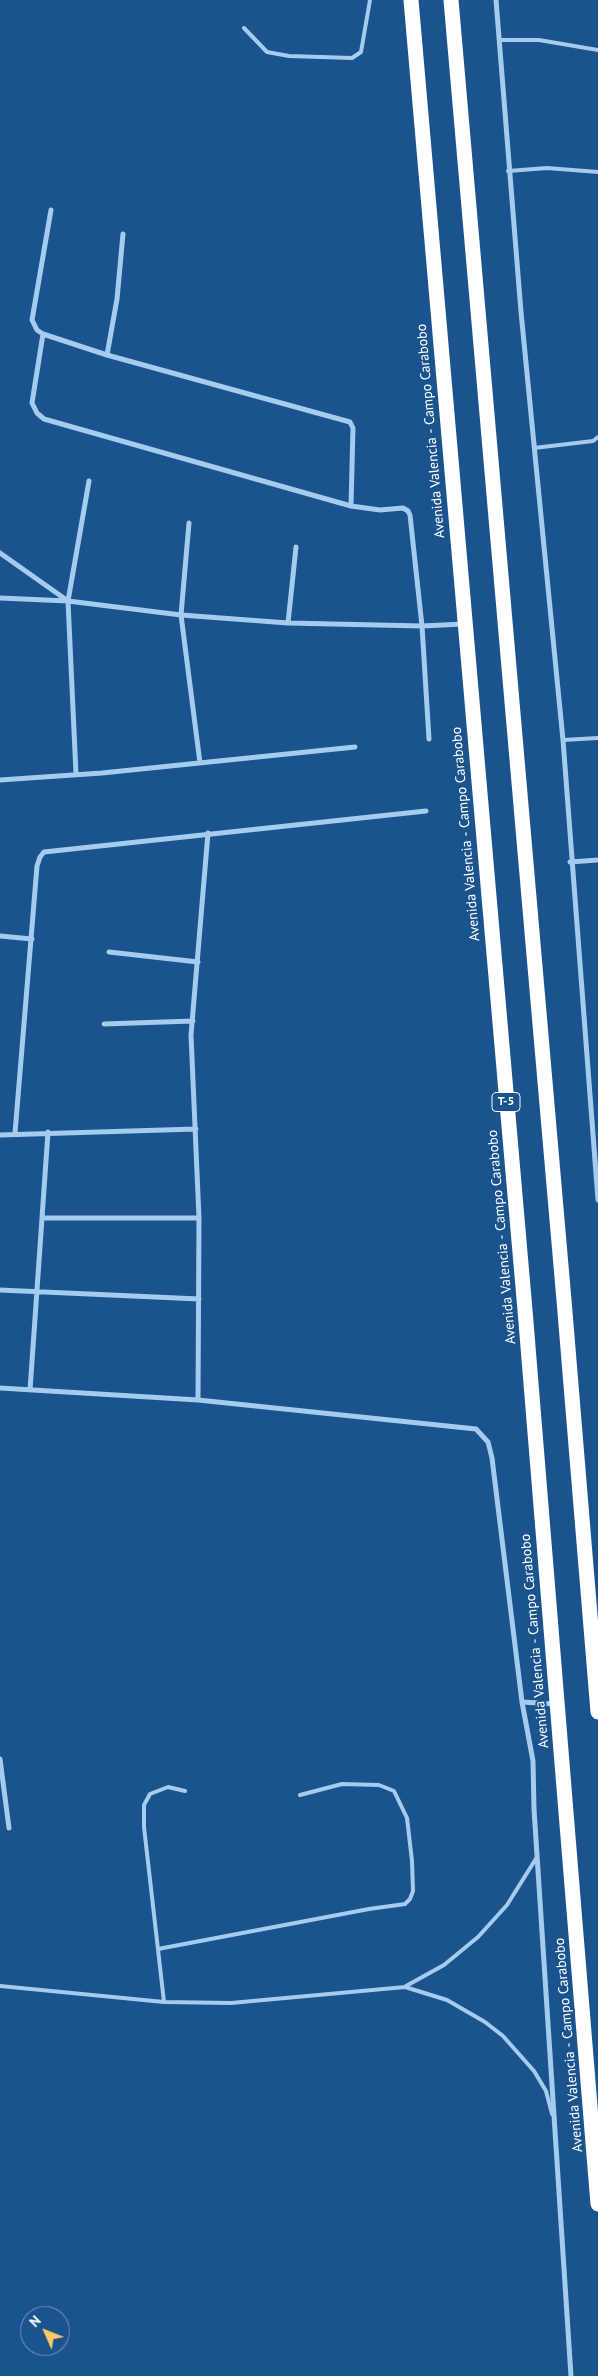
<!DOCTYPE html>
<style>
body{margin:0}
#map{position:relative;width:598px;height:2376px;overflow:hidden;background:#1a538d;font-family:"PT Sans",sans-serif}
canvas{display:block}
.north{position:absolute;left:20px;top:2306px;width:50px;height:50px;box-sizing:border-box;background:#1a538d;border:1px solid #7698bb;border-radius:50%;rotate:314deg;font-size:14px;font-weight:700;line-height:20px;text-align:center;color:#fff}
.north::after{content:'';display:block;margin:auto;width:18px;height:22px;background:#ffc862;clip-path:polygon(50% 0,100% 100%,50% 72%,0 100%)}
</style>
<div id="map">
<canvas width="598" height="2376"></canvas>
<div class="north">N</div>
</div>
<script>
const context = document.querySelector('canvas').getContext('2d');
context.lineJoin = 'round';
const toPath = rows => new Path2D(rows.map(r => 'M' + r).join(''));
function stroke(path, color, width, dash) { context.strokeStyle = color; context.lineWidth = width; context.lineCap = dash ? 'butt' : 'round'; context.setLineDash(dash || []); context.stroke(path); }
function label(font, color, halo, rows, align = 'center') {
  context.font = font + ' "PT Sans",sans-serif'; context.lineWidth = 4; context.setLineDash([]); context.textBaseline = 'middle'; context.strokeStyle = halo; context.fillStyle = color; for (const [text, x, y, turn = 0] of rows) {
    context.save(); context.translate(x, y); context.rotate((+turn || 0) * Math.PI / 180); context.textAlign = isNaN(turn) ? turn : align; if (halo) context.strokeText(text, 0, 0); context.fillText(text, 0, 0); context.restore();
  }
}
stroke(toPath([
 [244,28,267,52,289,56,352,58,361,52,370,0],
 [499,40,539,40,598,50],
 [508,171,547,168,598,172],
 [534,448,593,441,598,437],
 [563,740,598,738],
 [158,1949,369,1909,405,1904,410,1899,413,1891,412,1861,407,1818,394,1791,379,1785,342,1784,300,1795],
 [0,1986,164,2002,231,2003,405,1987,447,2000,485,2022,503,2036,534,2071,546,2091,552,2114],
 [406,1986,444,1965,478,1937,507,1905,537,1857],
 [164,2002,144,1827,144,1805,150,1794,168,1787,185,1791]
]), '#a5cbee', 4);
stroke(toPath([
 [496,0,521,312,563,740,598,1200],
 [51,210,32,320,37,330,43,334,32,403,37,413,44,419,351,506,380,510,403,508,408,511,410,515,422,626,429,739],
 [43,334,107,355,350,422,353,428,351,506],
 [107,355,117,299,123,234],
 [189,523,181,615,200,763],
 [0,553,68,601,76,774],
 [0,598,68,601,181,615,288,623,422,626,464,624],
 [68,601,89,481],
 [288,623,296,547],
 [0,780,102,773,355,747],
 [570,862,598,860],
 [0,936,32,939],
 [109,952,198,962],
 [104,1024,193,1021],
 [15,1133,37,866,40,857,44,852,426,811],
 [0,1135,196,1129],
 [42,1218,199,1218],
 [0,1290,199,1299],
 [0,1388,198,1400,476,1429,488,1442,492,1458,522,1702,533,1761,534,1809,571,2376],
 [30,1390,48,1132],
 [198,1400,199,1218,191,1035,208,833],
 [522,1702,554,1704],
 [0,1759,9,1828]
]), '#a5cbee', 5);
stroke(toPath([
 [411,0,525,1310,598,2204],
 [451,0,564,1300,598,1712]
]), '#fff', 15);
for (const [x, y, w] of [
 [506,1102,28]
]) { const box = new Path2D(); box.roundRect(x - w / 2, y - 9.5, w, 19, 4); context.fillStyle = '#1a538d'; context.fill(box); stroke(box, '#fff', 1); }
label('bold 12px', '#fff', null, [
 ["T-5",506,1102]
]);
label('14px', '#fff', '#1a538d', [
 ["Avenida Valencia - Campo Carabobo",431,431,-95],
 ["Avenida Valencia - Campo Carabobo",466,834,-95],
 ["Avenida Valencia - Campo Carabobo",502,1237,-95],
 ["Avenida Valencia - Campo Carabobo",535,1641,-95],
 ["Avenida Valencia - Campo Carabobo",569,2045,-95]
]);
</script>
